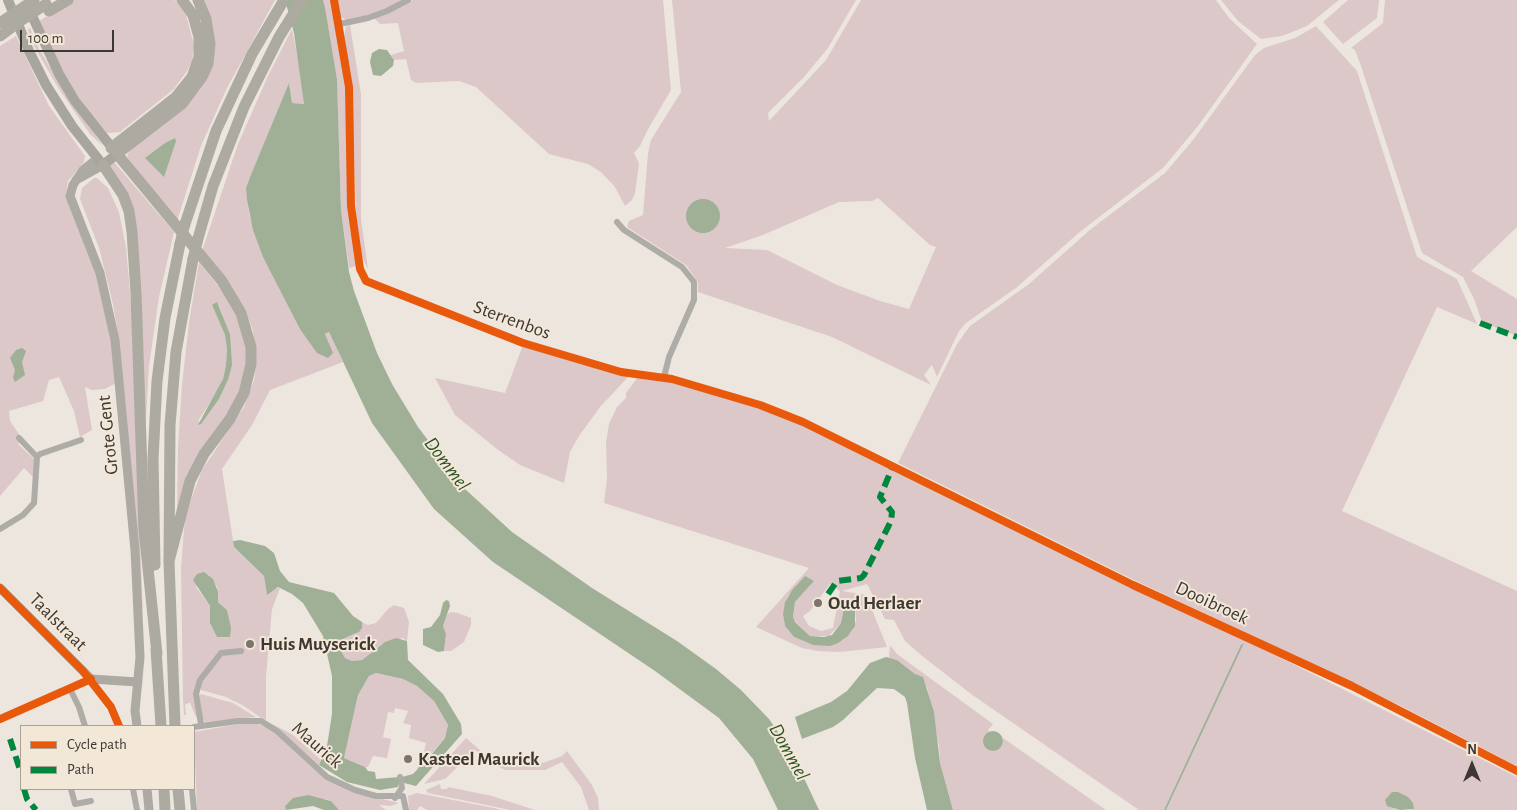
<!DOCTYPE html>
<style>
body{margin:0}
#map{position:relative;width:1517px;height:810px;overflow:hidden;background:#ede6de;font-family:"Alegreya Sans",sans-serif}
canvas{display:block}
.legend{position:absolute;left:20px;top:725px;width:175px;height:65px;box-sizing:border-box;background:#f3e7d8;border:1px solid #aaa196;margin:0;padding:6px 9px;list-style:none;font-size:15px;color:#3d3833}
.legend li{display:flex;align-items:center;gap:10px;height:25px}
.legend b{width:25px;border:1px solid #aaa196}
.north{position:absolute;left:1447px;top:740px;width:50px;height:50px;-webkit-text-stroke:4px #f3e7d8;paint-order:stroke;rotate:0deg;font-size:14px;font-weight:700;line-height:20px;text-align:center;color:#3d3833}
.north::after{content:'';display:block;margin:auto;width:18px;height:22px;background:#3d3833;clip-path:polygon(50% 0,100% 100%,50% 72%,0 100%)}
.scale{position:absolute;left:20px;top:30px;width:94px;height:22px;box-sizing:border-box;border:2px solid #3d3833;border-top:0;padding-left:6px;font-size:15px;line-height:18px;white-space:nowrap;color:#3d3833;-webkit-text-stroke:4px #f3e7d8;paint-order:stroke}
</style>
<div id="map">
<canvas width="1517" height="810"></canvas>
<ul class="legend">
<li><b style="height:6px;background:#e8590c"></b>Cycle path</li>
<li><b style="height:6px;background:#00873e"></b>Path</li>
</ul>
<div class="north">N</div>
<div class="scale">100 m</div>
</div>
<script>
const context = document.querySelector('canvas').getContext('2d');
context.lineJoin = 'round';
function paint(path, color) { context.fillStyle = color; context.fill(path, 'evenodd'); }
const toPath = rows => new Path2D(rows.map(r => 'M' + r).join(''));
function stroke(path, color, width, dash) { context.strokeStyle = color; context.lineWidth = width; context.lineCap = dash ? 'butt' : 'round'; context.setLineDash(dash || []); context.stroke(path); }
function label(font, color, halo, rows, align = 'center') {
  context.font = font + ' "Alegreya Sans",sans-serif'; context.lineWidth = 4; context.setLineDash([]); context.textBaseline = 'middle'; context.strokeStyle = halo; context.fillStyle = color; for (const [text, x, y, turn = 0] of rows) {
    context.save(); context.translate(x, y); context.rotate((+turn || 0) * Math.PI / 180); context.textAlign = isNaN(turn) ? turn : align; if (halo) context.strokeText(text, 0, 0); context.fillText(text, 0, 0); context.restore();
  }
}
paint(toPath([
 [74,0,175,0,186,15,194,45,192,61,187,71,174,89,120,132,107,133,86,109,58,64,39,21],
 [203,0,275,0,226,90,201,146,177,221,129,160,127,156,129,151,197,91],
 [323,0,332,0,346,86,349,206,356,260,356,266,349,268,341,210,337,79],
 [335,0,404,0,368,17,348,21,339,16],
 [413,0,663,0,671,90,647,131,640,146,634,153,639,163,635,193,632,200,625,206,615,187,601,172,588,164,549,154,476,87,459,81,416,83,411,80,406,59,394,60,391,55,404,51,398,23,380,24,374,18],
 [672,0,856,0,828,48,804,77,768,113,769,121,826,60,861,0,1216,0,1229,18,1257,44,1198,126,1163,168,1081,231,1016,288,966,323,959,331,937,377,932,365,924,375,931,385,832,337,698,292,698,282,686,265,627,227,629,221,643,215,648,153,651,140,681,92],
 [878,198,930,245,936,247,909,309,880,301,837,285,767,250,725,248,763,235,839,202,872,201],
 [1221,0,1339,0,1307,26,1282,36,1261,39,1238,21],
 [1348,0,1379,0,1377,18,1343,44,1323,22],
 [1385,0,1517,0,1517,227,1471,271,1517,299,1517,336,1482,322,1474,299,1463,277,1422,253,1361,66,1355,50,1351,48,1383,23],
 [350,25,361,94,361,219,368,269,362,257,356,214,352,88,344,36,346,27],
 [1316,26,1357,71,1417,257,1457,279,1477,324,1437,307,1342,511,1517,591,1517,766,1401,706,1134,580,898,463,957,344,970,326,1029,284,1091,229,1165,173,1193,140,1255,55,1264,48,1295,38],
 [30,28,39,49,62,87,103,146,90,134,59,89,35,48,28,30],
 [292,29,303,85,304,104,292,103,289,84,250,177,246,188,249,213,263,257,330,346,325,334,329,332,343,362,270,390,252,425,222,469,234,547,264,576,267,594,272,589,280,588,272,609,266,677,266,721,292,734,321,760,319,765,280,731,244,706,226,697,201,690,198,680,199,716,196,717,190,703,188,703,185,705,186,715,184,715,183,700,181,568,185,516,202,470,244,407,254,380,256,363,253,330,245,310,202,251,238,144,268,76],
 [209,575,217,587,218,602,227,610,229,625,210,623,210,606,196,587],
 [16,36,49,106,85,156,84,162,68,181,66,193,96,270,111,341,116,383,105,389,92,390,85,387,92,430,80,437,74,411,59,377,49,380,43,401,9,411,10,421,23,440,18,444,34,459,34,478,24,468,0,496,0,46],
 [114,162,174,232,159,297,149,366,145,435,137,238,110,165],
 [94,178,97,178,108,188,119,212,126,247,132,315,143,617,119,340,113,304,99,248,80,199,82,188],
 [199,262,232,303,248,348,246,378,177,514,178,448,182,385,189,322],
 [212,305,219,306,230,334,228,380,219,399,202,422,198,421,215,395,223,379,226,365,227,349,225,335],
 [523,345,630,375,600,407,579,436,570,452,564,483,520,465,497,449,455,415,435,378,505,393],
 [638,377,672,381,767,409,832,438,1152,598,1255,645,1517,777,1517,810,1409,810,1414,809,1392,792,1394,809,1400,810,1166,810,1243,644,1164,810,1139,810,971,694,921,655,905,641,894,620,885,619,867,584,842,591,866,595,887,647,839,652,818,651,802,648,756,627,809,568,604,503,607,479,606,443,609,424,617,407,626,398,626,393],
 [814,581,795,602,793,619,810,636,829,636,841,623,845,602,855,604,856,621,851,632,843,640,813,645,794,637,785,626,783,614,787,597,799,582],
 [830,584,840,591,833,628,821,631,809,626,803,616,810,611],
 [394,605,404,608,409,622,407,641,403,638,382,644,362,660,352,661,345,658,340,649,345,638,356,634,362,628,362,622,368,625,376,623,388,609],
 [450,612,458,613,471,618,471,625,464,642,451,651,444,651,446,634,443,626,447,615],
 [890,645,897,654,993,724,988,730,1002,747,1003,738,1106,810,953,810,940,763,939,746,927,687,915,674,897,660,889,658],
 [376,673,403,679,417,686,434,701,448,725,445,738,417,770,420,756,423,756,426,743,409,738,411,725,403,723,408,711,395,708,394,713,388,712,383,737,391,739,387,758,373,756,368,767,365,767,344,758,358,695,369,676],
 [201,694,233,703,256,717,206,722,203,720,198,697],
 [244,723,255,723,268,727,281,737,314,769,378,798,399,803,391,806,379,805,386,810,339,810,331,801,326,799,287,803,286,810,197,810,194,732],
 [466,738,495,763,543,763,562,756,567,751,592,785,598,798,599,810,589,810,581,787,562,762,545,770,505,770,488,761,475,750,445,779,424,784],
 [440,784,441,789,447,789,448,787,492,796,535,810,510,810,428,793,426,790],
 [417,793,494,808,502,810,427,810,420,806,417,810,409,810,408,796]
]), '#dcc8c8');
paint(toPath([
 [285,0,323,0,325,8,337,79,341,210,349,272,354,291,377,353,392,384,418,427,465,489,512,532,592,588,677,641,716,669,741,690,769,719,780,735,802,774,819,810,778,810,753,759,719,718,655,671,493,562,434,509,372,423,329,332,325,334,333,353,328,358,317,353,300,329,263,257,253,230,247,200,246,188,250,177,289,83,292,103,304,104,294,33],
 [379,49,387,50,394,60,393,66,381,76,373,75,370,62,372,53],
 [175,138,176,141,164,177,145,158,165,143],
 '686 216a17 17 0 1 1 34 0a17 17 0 1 1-34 0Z',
 [217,302,230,334,232,365,228,380,219,399,201,424,198,425,223,379,226,365,227,349,225,335,212,305],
 [22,348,26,351,22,362,25,375,15,382,13,378,15,370,10,358,16,350],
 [240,540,265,546,274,553,280,571,289,582,334,593,353,616,362,622,362,628,359,632,345,638,341,642,340,649,345,658,352,661,362,660,385,642,396,638,407,641,408,660,443,694,461,724,462,734,416,786,404,783,402,777,413,774,431,755,445,738,448,725,434,701,417,686,403,679,376,673,369,676,358,695,344,758,365,767,368,771,375,772,376,779,399,777,398,787,380,790,347,782,319,765,327,746,332,714,332,676,323,636,303,603,292,594,278,587,267,595,264,576,234,547,233,541],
 [204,572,213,579,218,592,218,602,227,610,231,628,230,637,217,637,210,623,210,606,193,580,197,574],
 [805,576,814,581,795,602,793,617,795,622,810,636,824,637,832,635,841,623,845,602,854,602,855,604,855,626,848,636,838,643,830,646,813,645,794,637,785,626,783,614,785,602,792,590],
 [446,600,449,601,450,606,443,626,446,634,444,651,438,652,423,645,423,629,431,627,440,615,443,603],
 [1244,643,1166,810,1164,810,1241,645],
 [886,657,897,660,915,674,923,677,934,712,940,763,953,810,927,810,915,758,907,703,905,697,894,689,877,688,843,720,833,727,802,739,795,717,831,702,847,691,870,663],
 '983 741a10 10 0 1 1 20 0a10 10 0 1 1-20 0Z',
 [1392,792,1398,792,1408,797,1413,803,1414,809,1400,810,1387,806,1385,800],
 [308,795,331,801,339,810,324,810,313,806,286,810,285,806,293,798]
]), '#9fb097');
stroke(toPath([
 [337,12,346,62,350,105,351,206,360,269,366,281,523,343,621,372,672,379,760,405,803,422,1133,585,1352,686,1517,771],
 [340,24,368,18,387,11,408,0],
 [617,222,624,230,682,267,694,282,694,300,669,357,664,377],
 [19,438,37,457],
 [0,529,23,515,34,503,37,457,40,454,81,440],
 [70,689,79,707,85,726],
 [0,719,91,679],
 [201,724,196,694,200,680,221,653,241,651],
 [194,727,238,721,261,721,277,731,327,777,355,790,376,796,403,796,406,810],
 [71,789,75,804,91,801],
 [133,789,137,810],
 [192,789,194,810],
 [395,798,402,788,400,777]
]), '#aeaca6', 6);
stroke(toPath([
 [98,158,83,170,73,185,70,196,100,273,115,340,135,550,140,657,135,711,137,726],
 [76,180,103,165],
 [0,588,91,679,138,682],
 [147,789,149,810]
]), '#adaaa3', 9);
stroke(toPath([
 [8,0,29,51,46,85,72,126,103,165,117,154,75,101,59,74,28,7]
]), '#a7a59d', 10);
stroke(toPath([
 [49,11,68,0],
 [0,36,16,24],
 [111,148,176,97,192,77,199,57,199,37,193,15,182,0],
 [103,165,123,195,129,211,132,232,136,293,144,530,157,654],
 [184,227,216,131,252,54,284,0],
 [197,242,213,186,244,107,279,37,302,0],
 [169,561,190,481,204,454,230,419,244,393,251,364,251,347,241,313,222,281,117,154,182,104,202,77,208,64,210,44,206,19,198,0],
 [155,565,153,459,157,381,165,318,180,244],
 [156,649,161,726],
 [175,726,169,561,170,425,176,352,193,259],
 [164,789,165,810],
 [178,789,180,810]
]), '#acaaa1', 11);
stroke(toPath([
 [0,23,34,0],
 [16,24,46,4],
 [180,244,184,227],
 [193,259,197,242]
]), '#acaaa1', 11);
stroke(toPath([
 [1480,323,1517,337],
 [828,594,837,581,861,578,864,575,891,521,892,512,880,497,893,466],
 [10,739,21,773],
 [24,789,27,799,36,810]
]), '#00873e', 6, [12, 6]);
stroke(toPath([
 [334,0,349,87,351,206,360,269,366,281,523,343,621,372,672,379,760,405,803,422,1133,585,1352,686,1517,771],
 [0,588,83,671,111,707,119,726],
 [0,719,91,679]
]), '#e8590c', 8);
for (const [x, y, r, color] of [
 [818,603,5,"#7b756f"],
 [250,644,5,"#7b756f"],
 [408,759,5,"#7b756f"]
]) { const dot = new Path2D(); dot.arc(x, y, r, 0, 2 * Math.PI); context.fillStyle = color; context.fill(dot); stroke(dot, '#f3e7d8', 2); }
label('19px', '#3d3833', '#f3e7d8', [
 ["Sterrenbos",512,320,20],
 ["Grote Gent",108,435,-96],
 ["Dooibroek",1212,603,25],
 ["Taalstraat",58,622,45],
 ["Maurick",317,745,41]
]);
label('bold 19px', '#3d3833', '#f3e7d8', [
 ["Oud Herlaer",828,603],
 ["Huis Muyserick",260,644],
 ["Kasteel Maurick",418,759]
], 'left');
label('italic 20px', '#2c5527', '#f3e7d8', [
 ["Dommel",447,464,53],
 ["Dommel",789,752,61]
]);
</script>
